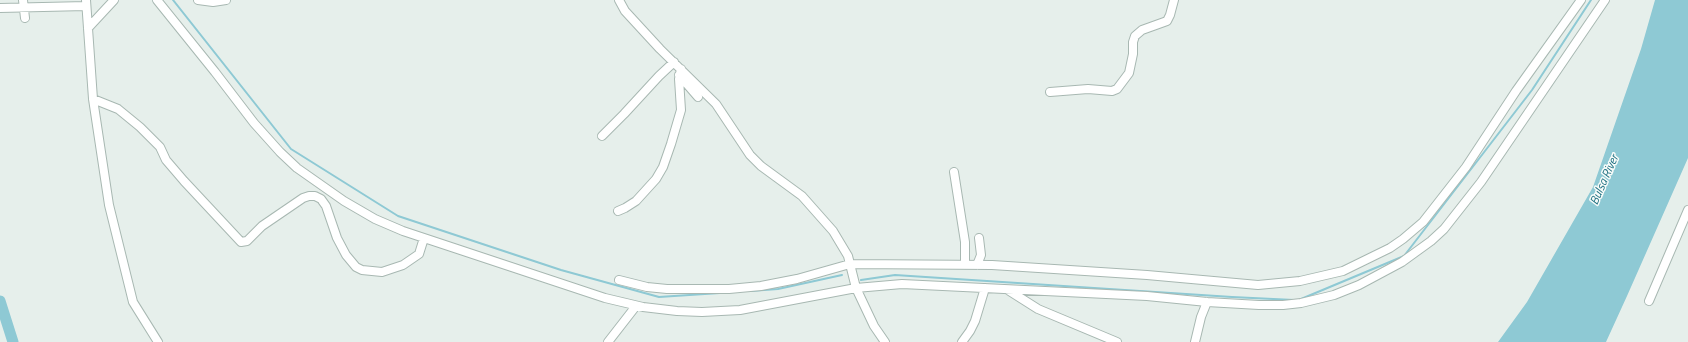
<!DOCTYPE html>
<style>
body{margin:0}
canvas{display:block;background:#e6efeb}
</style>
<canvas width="1688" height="342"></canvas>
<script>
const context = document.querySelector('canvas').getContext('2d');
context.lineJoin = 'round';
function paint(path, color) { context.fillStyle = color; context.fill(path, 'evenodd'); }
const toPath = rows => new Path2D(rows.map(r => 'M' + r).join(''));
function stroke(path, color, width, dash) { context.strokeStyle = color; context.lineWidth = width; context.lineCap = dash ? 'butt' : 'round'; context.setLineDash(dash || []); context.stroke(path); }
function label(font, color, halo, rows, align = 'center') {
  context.font = font + ' "Titillium Web",sans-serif'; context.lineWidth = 3; context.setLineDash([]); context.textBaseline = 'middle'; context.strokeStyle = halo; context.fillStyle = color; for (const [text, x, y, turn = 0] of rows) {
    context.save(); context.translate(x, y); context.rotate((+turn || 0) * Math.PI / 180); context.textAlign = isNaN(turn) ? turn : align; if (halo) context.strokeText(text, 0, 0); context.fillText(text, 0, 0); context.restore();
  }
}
paint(toPath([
 [1655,0,1688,0,1688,158,1627,296,1606,342,1498,342,1527,302,1593,187,1641,49]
]), '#8ec9d4');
stroke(toPath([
 [173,0,291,149,398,216,561,270,659,297,720,293],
 [861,280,895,275,1232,297,1294,300],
 [750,291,778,289,842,275],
 [1301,299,1404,256,1532,90,1591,0]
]), '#8ec9d4', 2);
stroke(toPath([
 [0,301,13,342]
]), '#8ec9d4', 11);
const minor = toPath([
 [23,0,25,18],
 [86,0,93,99,109,205,133,302,158,342],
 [157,0,215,72,254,123,280,152,297,168,344,201,375,219,403,231,605,298,643,307,677,311,702,312,740,310,856,288,902,284,1147,296,1207,302,1259,305,1283,305,1301,303,1334,295,1359,285,1402,262,1431,241,1444,229,1481,182,1605,0],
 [198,0,213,2,226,0],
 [619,0,625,11,660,49,716,104,750,155,761,166,802,196,833,231,848,256,856,288,874,326,885,342],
 [0,8,86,6],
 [88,28,114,0],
 [679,75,698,97],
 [1050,92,1088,89,1112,91,1117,89,1129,73,1133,54,1133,42,1135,36,1142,30,1167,21,1170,15,1174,0],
 [93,99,118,109,140,127,160,147,166,160,184,181,241,242,247,241,262,226,303,198,309,196,315,196,321,199,326,206,337,238,346,255,356,267,362,270,382,272,403,265,419,254,424,238],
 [602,136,624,114,659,76,674,62],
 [954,172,965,242,965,265],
 [618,211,625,208,636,201,656,179,663,167,671,144,681,110,679,79,681,69],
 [977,265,981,255,979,238],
 [619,280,647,287,667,289,729,289,761,286,797,279,850,264,992,265,1147,275,1258,285,1300,281,1343,271,1390,248,1403,239,1423,222,1466,167,1516,91,1581,0],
 [1008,290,1038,309,1117,342],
 [1649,301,1688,210],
 [608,342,636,306],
 [962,342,970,331,975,321,985,288],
 [1195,342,1201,317,1207,302]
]);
stroke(minor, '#a8b8b2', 10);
stroke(minor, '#fff', 8);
label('italic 12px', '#1c6f80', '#f7fbf9', [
 ["Bulsa River",1605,180,-66]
]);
</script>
